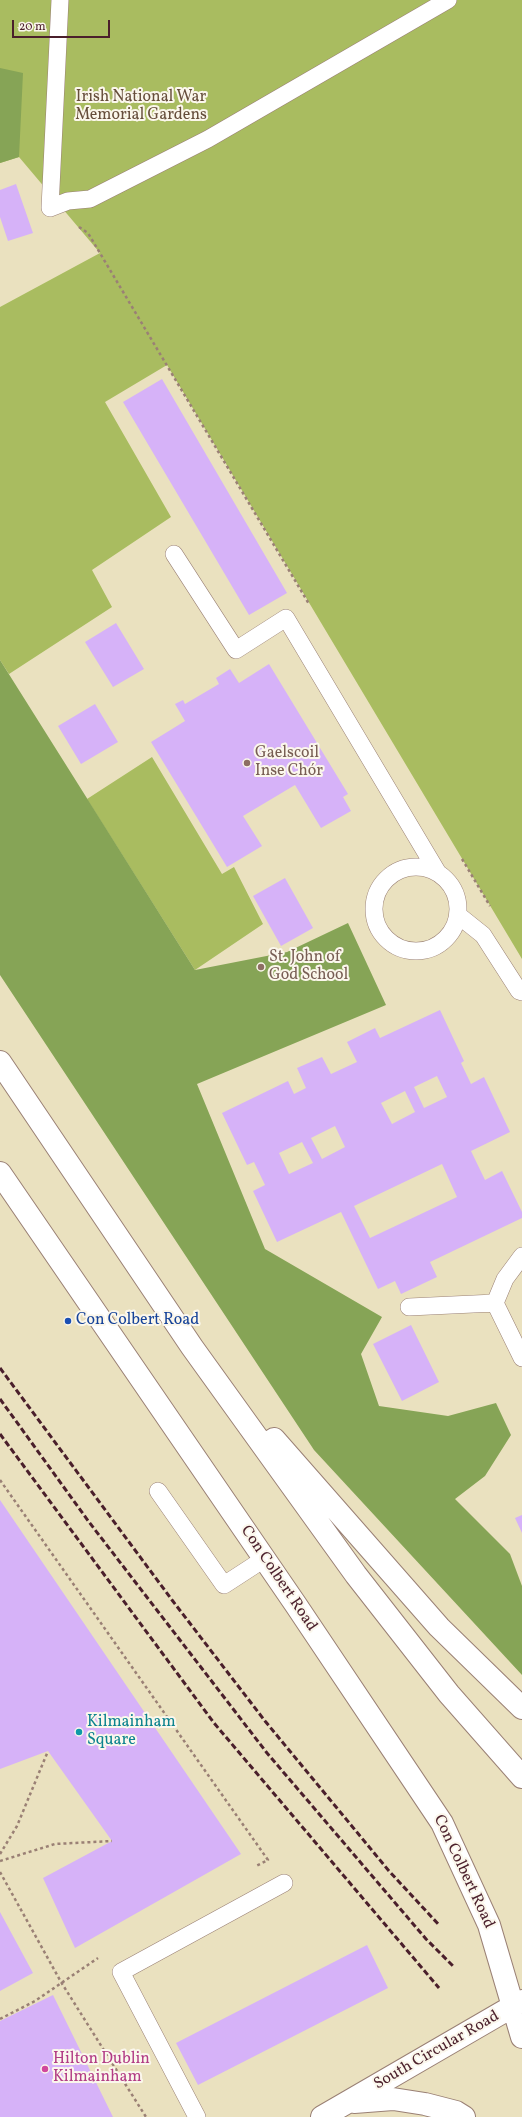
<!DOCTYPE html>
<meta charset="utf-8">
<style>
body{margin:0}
#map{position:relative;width:522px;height:2117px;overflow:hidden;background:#eae1bf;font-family:Vollkorn,serif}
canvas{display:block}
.scale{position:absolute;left:12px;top:20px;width:98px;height:18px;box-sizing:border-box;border:2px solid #4a1f2b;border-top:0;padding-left:5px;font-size:12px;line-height:14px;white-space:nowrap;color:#4a1f2b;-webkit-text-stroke:3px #fbf7ec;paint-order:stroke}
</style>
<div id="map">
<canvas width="522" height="2117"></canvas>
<div class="scale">20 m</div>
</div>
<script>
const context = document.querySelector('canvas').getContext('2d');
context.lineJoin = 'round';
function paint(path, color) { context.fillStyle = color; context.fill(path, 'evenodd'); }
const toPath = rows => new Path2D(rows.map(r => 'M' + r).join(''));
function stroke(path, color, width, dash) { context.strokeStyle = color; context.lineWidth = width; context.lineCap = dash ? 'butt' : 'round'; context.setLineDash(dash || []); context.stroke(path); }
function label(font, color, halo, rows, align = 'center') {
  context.font = font + ' Vollkorn,serif'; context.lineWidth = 4; context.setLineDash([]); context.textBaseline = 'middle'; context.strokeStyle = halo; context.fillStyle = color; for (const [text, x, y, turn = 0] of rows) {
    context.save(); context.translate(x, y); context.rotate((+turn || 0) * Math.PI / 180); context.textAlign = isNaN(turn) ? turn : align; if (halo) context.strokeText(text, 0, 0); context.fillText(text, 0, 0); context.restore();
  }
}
paint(toPath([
 [0,0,522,0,522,959,167,365,105,402,171,517,92,570,112,607,9,674,0,660,0,307,100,253,19,157,0,163],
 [152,757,222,874,234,867,263,924,195,970,87,799]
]), '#a9bc60');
paint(toPath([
 [0,68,23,73,19,157,0,163],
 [0,660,195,970,287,952,348,923,386,1005,197,1084,265,1249,382,1317,361,1354,379,1406,448,1416,496,1403,511,1435,485,1476,455,1499,510,1554,522,1586,522,1675,314,1450,0,975]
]), '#86a456');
paint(toPath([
 [16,184,33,233,8,241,0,217,0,190],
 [162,379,287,593,249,615,123,402],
 [116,623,144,669,113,687,85,642],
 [269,664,348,794,343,797,351,811,321,828,295,785,243,816,262,846,227,867,151,742,185,721,175,704,183,700,185,704,219,684,216,678,230,669,239,683],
 [95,704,118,742,81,764,58,726],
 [285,878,313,928,281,946,253,896],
 [440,1010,464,1061,461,1063,471,1084,484,1077,510,1132,471,1151,485,1180,502,1171,522,1212,522,1218,430,1262,437,1277,401,1294,395,1281,378,1289,341,1212,277,1242,253,1191,265,1185,254,1162,247,1165,222,1113,288,1081,294,1094,306,1088,297,1068,322,1057,331,1074,357,1062,347,1042,375,1028,380,1038],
 [437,1076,447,1097,424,1108,414,1087],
 [405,1091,415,1112,392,1124,381,1103],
 [335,1126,345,1147,322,1159,311,1138],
 [302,1142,313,1163,289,1174,279,1153],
 [442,1164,457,1197,370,1238,354,1206],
 [411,1325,439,1382,402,1401,373,1344],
 [0,1500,241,1854,75,1948,43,1878,112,1841,48,1751,0,1769],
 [522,1515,522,1533,515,1518],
 [0,1912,33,1973,0,1991],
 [367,1945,388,1988,198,2085,176,2043],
 [53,1995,113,2117,0,2117,0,2021]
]), '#d6b2f8');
const lane = toPath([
 [60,0,50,208,68,201,90,199,208,139,448,0],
 [174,554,236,650,286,618,438,873],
 '374 909a42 42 0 1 1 84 0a42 42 0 1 1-84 0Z',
 [458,915,483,935,519,991,522,992],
 [522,1256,505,1279,495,1303,522,1358],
 [409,1307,495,1303],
 [158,1491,224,1585,264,1559],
 [197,2117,121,1972,284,1883]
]);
const secondary = toPath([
 [0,1062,192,1347,356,1575,449,1694,522,1777],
 [0,1173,296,1605,442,1823,489,1925,522,2037],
 [274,1439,439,1627,522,1708],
 [354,2102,393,2099,425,2104,456,2112,464,2117],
 [322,2117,522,2001]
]);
stroke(lane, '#9a8075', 18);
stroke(secondary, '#9a8075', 24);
stroke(toPath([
 [79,227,88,233,309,604],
 [462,859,490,906],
 [0,1480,268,1860,256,1866],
 [0,1854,17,1826,48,1751],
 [0,1861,55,1844,112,1841],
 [0,1872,61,1982,146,2117],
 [0,2019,35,2001,98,1958]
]), '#9a8075', 2.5, [3, 3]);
stroke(lane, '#fff', 17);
stroke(secondary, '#fff', 22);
stroke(toPath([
 [0,1368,172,1600,265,1721,389,1871,440,1926],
 [0,1399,89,1522,267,1753,426,1939,454,1967],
 [0,1434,214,1723,439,1988]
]), '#4a1f2b', 3, [6, 3]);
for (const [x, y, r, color] of [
 [247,763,4,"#8d6e63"],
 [261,967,4,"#8d6e63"],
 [68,1321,4,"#1a4fb4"],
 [79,1732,4,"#0f9aa8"],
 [45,2069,4,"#d1479c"]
]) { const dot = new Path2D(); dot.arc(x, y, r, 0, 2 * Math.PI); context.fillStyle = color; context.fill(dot); stroke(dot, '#fbf7ec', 1.5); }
label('16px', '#664e3b', '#fbf7ec', [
 ["Irish National War",141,98],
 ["Memorial Gardens",141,116]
]);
label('16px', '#785e54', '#fbf7ec', [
 ["Gaelscoil",255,754],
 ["Inse Chór",255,772],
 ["St. John of",269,958],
 ["God School",269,976]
], 'left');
label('16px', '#164399', '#fbf7ec', [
 ["Con Colbert Road",76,1321]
], 'left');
label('16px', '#4a1f2b', '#fbf7ec', [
 ["Con Colbert Road",278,1579,56],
 ["Con Colbert Road",463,1872,65],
 ["South Circular Road",437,2051,-30]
]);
label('16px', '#0d838f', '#fbf7ec', [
 ["Kilmainham",87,1723],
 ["Square",87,1741]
], 'left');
label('16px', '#b23c85', '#fbf7ec', [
 ["Hilton Dublin",53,2060],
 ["Kilmainham",53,2078]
], 'left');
</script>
